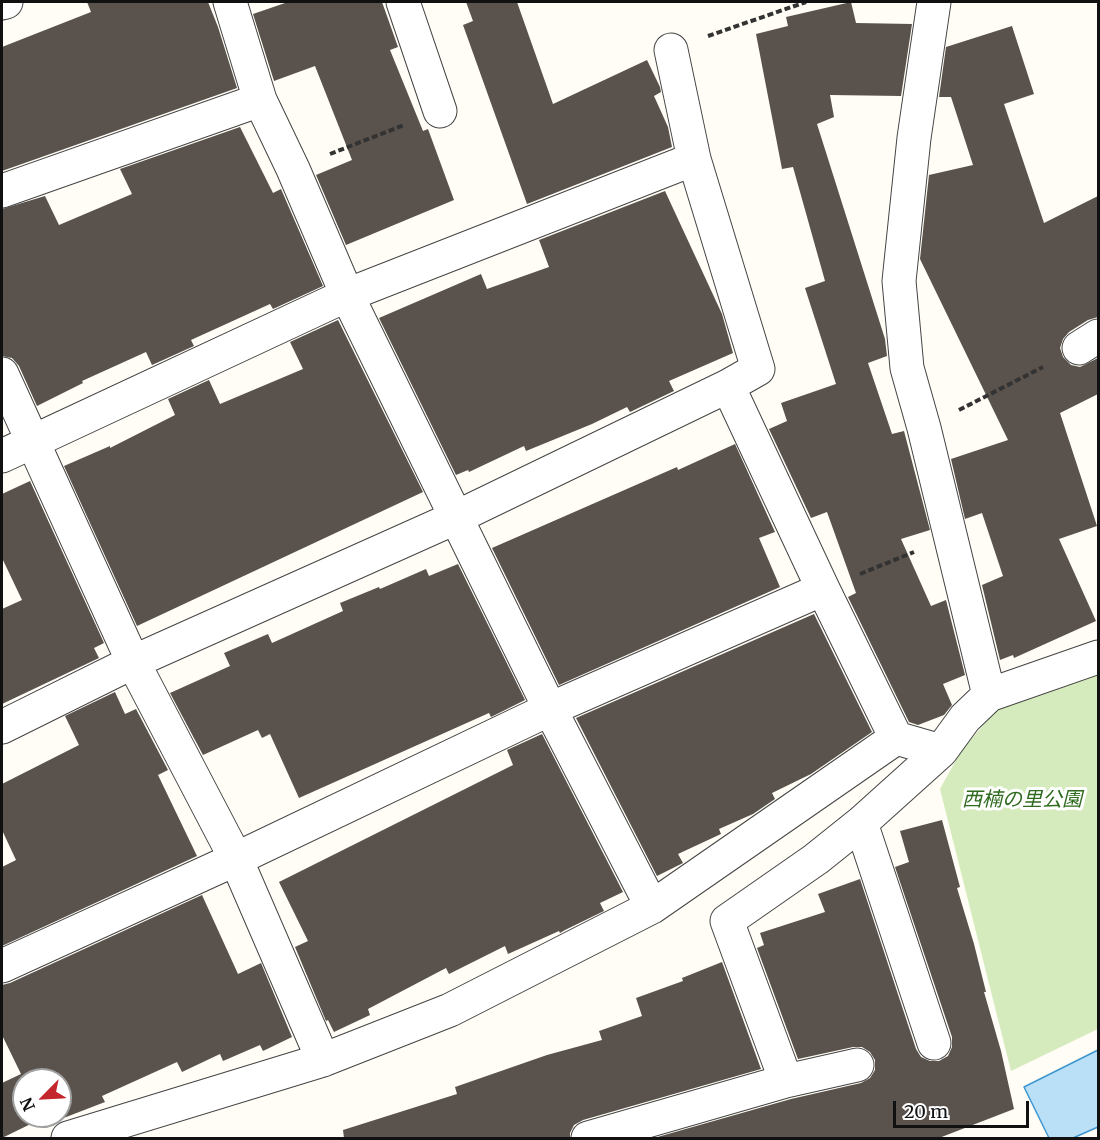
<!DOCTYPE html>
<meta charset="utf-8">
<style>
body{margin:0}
#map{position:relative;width:1100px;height:1140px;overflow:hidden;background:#fffdf5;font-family:Merriweather,serif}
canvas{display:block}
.frame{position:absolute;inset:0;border:3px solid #111;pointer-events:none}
.north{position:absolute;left:12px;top:1068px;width:60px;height:60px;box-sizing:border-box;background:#fff;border:2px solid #a0a0a0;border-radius:50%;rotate:246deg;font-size:16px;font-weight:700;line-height:24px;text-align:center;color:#111}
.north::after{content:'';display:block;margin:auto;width:21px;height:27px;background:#c4262e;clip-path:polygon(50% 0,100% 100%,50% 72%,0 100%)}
.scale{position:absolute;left:893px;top:1101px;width:136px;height:27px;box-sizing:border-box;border:3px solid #111;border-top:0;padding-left:8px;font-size:18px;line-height:21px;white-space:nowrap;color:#111;-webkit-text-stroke:4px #fff;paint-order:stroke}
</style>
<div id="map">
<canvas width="1100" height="1140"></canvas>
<div class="frame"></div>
<div class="north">N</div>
<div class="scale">20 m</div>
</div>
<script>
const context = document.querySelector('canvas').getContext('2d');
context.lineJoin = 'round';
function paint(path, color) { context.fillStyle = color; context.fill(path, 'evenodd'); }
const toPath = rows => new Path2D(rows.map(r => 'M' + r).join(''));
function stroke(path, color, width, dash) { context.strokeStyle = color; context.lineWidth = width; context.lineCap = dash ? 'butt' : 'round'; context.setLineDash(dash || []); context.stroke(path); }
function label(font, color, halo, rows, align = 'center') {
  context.font = font + ' Merriweather,"Noto Sans JP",serif'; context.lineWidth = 6; context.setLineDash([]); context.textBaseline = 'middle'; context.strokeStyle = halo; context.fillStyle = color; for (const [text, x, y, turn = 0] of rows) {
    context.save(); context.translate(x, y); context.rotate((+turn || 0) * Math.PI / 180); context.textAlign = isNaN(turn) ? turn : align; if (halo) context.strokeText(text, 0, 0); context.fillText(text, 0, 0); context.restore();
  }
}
paint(toPath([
 [1098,664,1098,1029,1011,1071,940,789,961,751,1005,700]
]), '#d5ebbd');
const water = toPath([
 [1098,1050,1098,1127,1073,1138,1049,1138,1024,1087,1098,1050]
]);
paint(water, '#b9e0f7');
stroke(water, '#3f96cf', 1.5);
paint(toPath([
 [87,2,208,2,218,27,237,88,2,171,2,47,91,12],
 [288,2,382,2,398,47,390,50,423,131,428,129,454,200,346,245,316,175,352,160,315,66,274,81,253,14],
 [466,2,517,2,553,104,647,60,660,87,661,92,654,96,668,127,672,147,527,204,463,25,473,21],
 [851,2,856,23,912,24,901,96,830,95,834,117,817,124,885,339,887,356,868,363,892,434,904,431,930,530,901,539,931,606,946,600,965,675,943,684,952,705,944,715,918,725,909,722,848,597,856,593,827,512,811,518,769,429,787,421,781,403,836,384,805,288,825,281,793,167,782,169,756,34,788,26,786,17],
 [1012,26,1034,94,1004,104,1044,223,1098,196,1098,317,1088,320,1069,332,1063,339,1060,348,1063,357,1071,365,1080,367,1098,358,1098,394,1060,413,1097,526,1059,539,1096,621,1014,658,1013,655,1000,660,982,585,1003,576,982,513,965,519,951,459,1008,440,920,259,929,175,973,165,951,97,939,97,946,47],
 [240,127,273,193,281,189,323,286,273,309,270,304,191,340,194,346,152,365,146,352,82,381,83,383,37,406,19,366,12,358,2,356,2,209,45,196,59,225,132,194,120,169],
 [665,191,722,314,733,353,669,381,674,391,630,412,627,407,592,424,526,451,524,446,469,472,468,470,456,475,379,318,481,274,487,289,549,267,539,240],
 [338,320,423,492,137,626,64,466,110,446,110,448,175,415,168,399,209,380,220,404,303,369,290,342],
 [735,444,775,532,759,538,780,587,559,685,492,548,677,467,678,470],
 [30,481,104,643,94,648,99,658,2,704,2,609,22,600,2,558,2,494],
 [458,564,525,700,491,717,489,713,299,798,270,734,262,738,258,730,203,755,170,693,230,666,224,653,268,634,272,643,343,611,340,603,379,587,380,589,426,569,429,576],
 [814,614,872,732,811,774,772,793,775,799,753,814,719,829,721,834,678,854,683,863,657,876,576,718],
 [115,692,125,714,136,709,168,770,158,775,197,856,2,946,2,867,16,860,2,830,2,784,79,745,65,716],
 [542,734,623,892,600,903,604,911,565,930,560,933,559,931,508,954,505,946,449,974,446,968,368,1009,370,1015,334,1032,328,1020,326,1021,295,947,308,941,279,882,513,765,507,750],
 [942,820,960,887,957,888,974,944,986,992,984,992,1001,1051,1014,1109,939,1138,654,1138,791,1099,861,1083,870,1078,875,1070,875,1060,870,1052,862,1047,853,1047,798,1059,757,948,764,945,760,933,825,912,818,894,860,879,916,1049,921,1057,930,1061,939,1061,948,1056,952,1047,952,1037,895,867,909,862,900,831],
 [202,895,238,974,261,963,292,1037,263,1051,260,1045,223,1061,220,1054,182,1072,177,1062,102,1096,105,1102,61,1119,60,1080,24,1080,24,1116,47,1116,2,1138,2,1083,21,1074,2,1035,2,985,10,983],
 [722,962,761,1069,583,1120,574,1125,570,1133,570,1138,344,1138,343,1130,457,1094,455,1087,547,1055,602,1040,599,1031,642,1016,636,998,683,981,682,978]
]), '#5a524d');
const minor = toPath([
 [230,2,260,100],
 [403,2,440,111],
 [934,2,914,138,899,281,907,368,924,428,989,695],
 [2,3,6,2],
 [2,191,260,100,293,169,347,295,2,456],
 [1079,348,1098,336],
 [2,374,133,662,457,517,728,386,758,369,694,159,671,50],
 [728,386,823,589,896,738,941,751,965,718,989,695,1098,657],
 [2,727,133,662,236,859,323,1060],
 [861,823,934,1043],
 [652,907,550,709,347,295,694,159],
 [2,966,236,859,550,709,823,589],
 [786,1081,857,1065],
 [68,1138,323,1060,450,1010,652,907,896,738],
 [588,1138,786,1081,727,921,816,859,861,823,941,751]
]);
stroke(minor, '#444', 35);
stroke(toPath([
 [708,36,806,2],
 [330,154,404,125],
 [959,410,1043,367],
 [860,574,914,552]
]), '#333', 4, [6, 3]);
stroke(minor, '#fff', 33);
label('italic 20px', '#2f6b1f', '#fff', [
 ["西楠の里公園",1022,800]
]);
</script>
